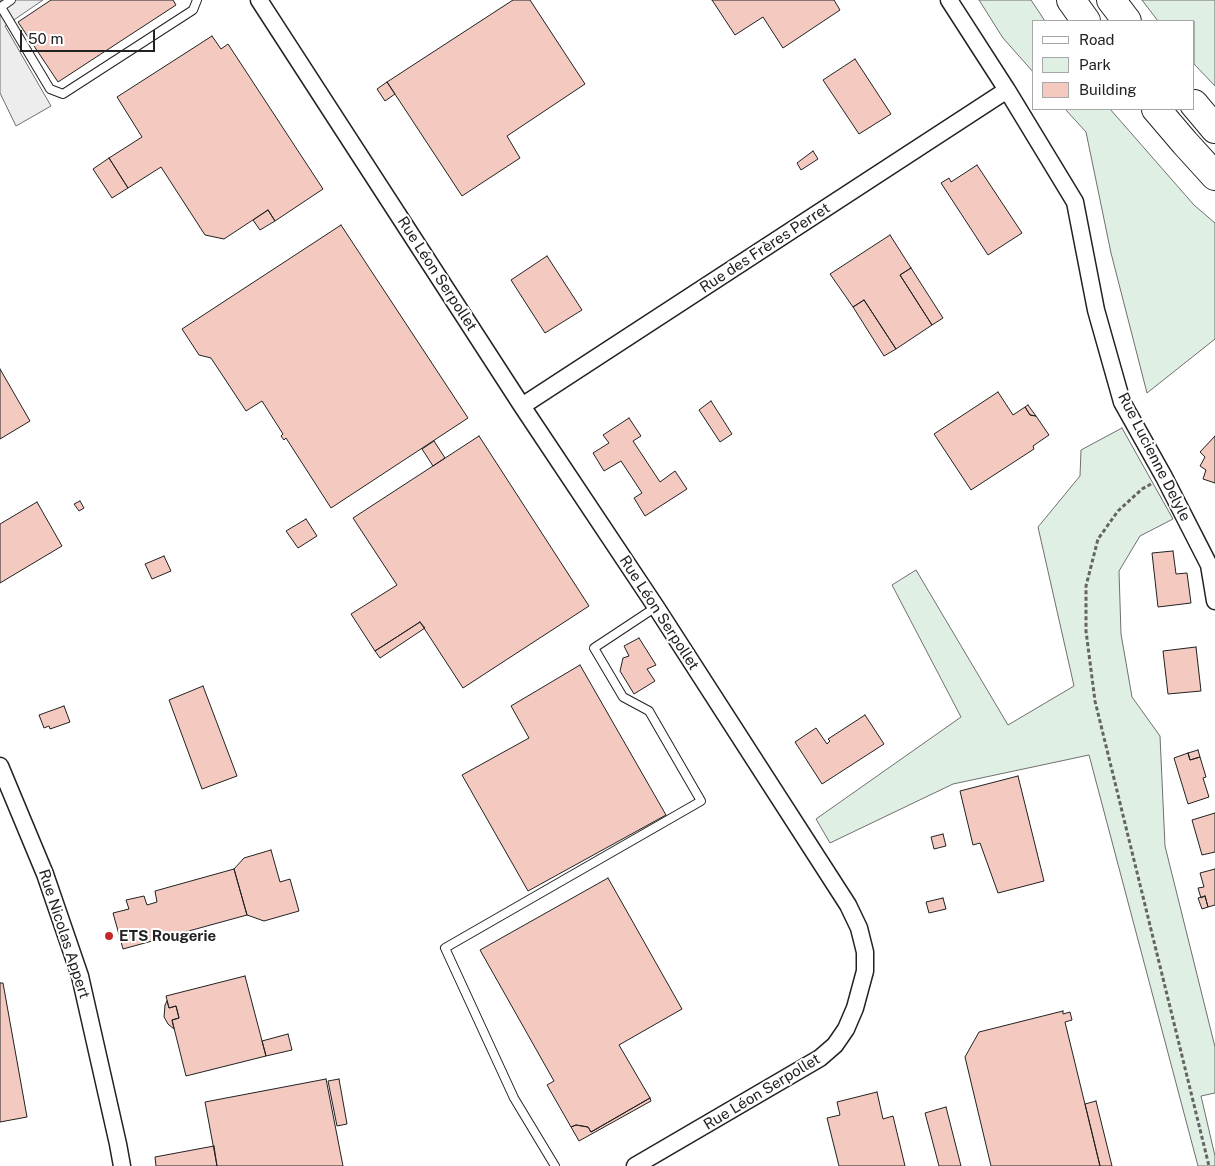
<!DOCTYPE html>
<meta charset="utf-8">
<style>
body{margin:0}
#map{position:relative;width:1215px;height:1166px;overflow:hidden;background:#fff;font-family:"Public Sans",sans-serif}
canvas{display:block}
.legend{position:absolute;left:1032px;top:20px;width:162px;height:90px;box-sizing:border-box;background:#fff;border:1px solid #a7a7a7;margin:0;padding:6px 9px;list-style:none;font-size:15px;color:#222}
.legend li{display:flex;align-items:center;gap:10px;height:25px}
.legend b{width:25px;border:1px solid #a7a7a7}
.scale{position:absolute;left:20px;top:30px;width:135px;height:22px;box-sizing:border-box;border:2px solid #222;border-top:0;padding-left:6px;font-size:15px;line-height:18px;white-space:nowrap;color:#222;-webkit-text-stroke:4px #fff;paint-order:stroke}
</style>
<div id="map">
<canvas width="1215" height="1166"></canvas>
<ul class="legend">
<li><b style="height:6px;background:#fff"></b>Road</li>
<li><b style="height:14px;background:#e0efe3"></b>Park</li>
<li><b style="height:14px;background:#f3c9c0"></b>Building</li>
</ul>
<div class="scale">50 m</div>
</div>
<script>
const context = document.querySelector('canvas').getContext('2d');
context.lineJoin = 'round';
function paint(path, color) { context.fillStyle = color; context.fill(path, 'evenodd'); }
const toPath = rows => new Path2D(rows.map(r => 'M' + r).join(''));
function stroke(path, color, width, dash) { context.strokeStyle = color; context.lineWidth = width; context.lineCap = dash ? 'butt' : 'round'; context.setLineDash(dash || []); context.stroke(path); }
function label(font, color, halo, rows, align = 'center') {
  context.font = font + ' "Public Sans",sans-serif'; context.lineWidth = 4; context.setLineDash([]); context.textBaseline = 'middle'; context.strokeStyle = halo; context.fillStyle = color; for (const [text, x, y, turn = 0] of rows) {
    context.save(); context.translate(x, y); context.rotate((+turn || 0) * Math.PI / 180); context.textAlign = isNaN(turn) ? turn : align; if (halo) context.strokeText(text, 0, 0); context.fillText(text, 0, 0); context.restore();
  }
}
const green = toPath([
 [979,0,1031,0,1045,21,1034,21,1034,73,1003,38,979,0],
 [1142,0,1215,0,1215,86,1194,64,1194,21,1158,21,1142,0],
 [1065,109,1110,109,1194,205,1215,223,1215,339,1147,393,1111,253,1086,132,1065,109],
 [1122,428,1173,519,1140,536,1119,571,1121,634,1132,697,1160,736,1165,846,1215,1047,1215,1093,1201,1096,1215,1156,1215,1166,1198,1166,1089,755,953,784,830,843,816,819,961,717,892,585,916,570,1008,725,1074,686,1038,527,1080,476,1081,450,1122,428]
]);
paint(green, '#e0efe3');
stroke(green, '#6f6f6f', 1);
const parking = toPath([
 [0,0,43,0,5,26,51,106,16,126,0,93,0,0]
]);
paint(parking, '#ededed');
stroke(parking, '#6f6f6f', 1);
const building = toPath([
 [51,0,173,0,176,5,58,82,18,22,51,0],
 [513,0,530,0,585,84,507,136,520,158,462,196,387,82,513,0],
 [712,0,834,0,840,10,783,48,763,17,735,35,712,0],
 [212,36,221,49,228,44,323,189,275,221,268,210,224,239,205,235,161,167,128,188,109,158,142,137,117,97,212,36],
 [855,59,891,114,859,134,823,80,855,59],
 [387,82,395,94,385,101,377,89,387,82],
 [813,151,818,159,801,170,797,163,813,151],
 [109,158,128,188,112,198,93,169,109,158],
 [977,165,1022,233,988,255,941,183,949,178,951,182,977,165],
 [268,210,275,221,260,230,253,220,268,210],
 [341,225,468,418,331,508,286,438,284,440,281,436,283,434,262,401,246,411,211,358,199,355,182,329,341,225],
 [890,235,911,268,900,275,932,325,896,349,864,300,853,307,830,274,890,235],
 [547,256,582,310,545,333,511,280,547,256],
 [911,268,943,318,932,325,900,275,911,268],
 [864,300,896,349,884,356,853,307,864,300],
 [0,369,30,421,0,439,0,369],
 [998,392,1013,415,1025,407,1030,415,1036,416,1049,435,1033,446,1034,449,971,490,934,434,998,392],
 [711,401,732,434,720,442,699,410,711,401],
 [1028,405,1036,416,1030,415,1025,407,1028,405],
 [629,418,641,436,633,441,660,482,675,471,687,489,645,516,634,498,642,493,621,461,604,471,593,453,609,443,603,435,629,418],
 [479,436,589,606,463,688,420,622,375,651,351,614,397,585,353,518,479,436],
 [1215,436,1215,483,1203,479,1206,470,1200,466,1205,457,1200,452,1215,436],
 [434,441,445,458,433,466,422,449,434,441],
 [80,501,84,508,79,511,74,504,80,501],
 [37,502,62,546,0,583,0,524,37,502],
 [306,519,317,536,298,548,286,531,306,519],
 [1173,551,1176,574,1187,573,1191,603,1158,607,1152,553,1173,551],
 [164,556,171,571,152,579,145,564,164,556],
 [420,622,425,628,380,658,375,651,420,622],
 [639,638,656,665,647,669,655,681,634,694,620,671,623,658,629,656,624,646,639,638],
 [1196,647,1201,691,1168,694,1163,651,1196,647],
 [580,665,666,815,528,891,462,775,529,738,511,706,580,665],
 [203,686,237,776,202,789,169,700,203,686],
 [64,706,70,722,50,729,49,726,44,728,39,715,64,706],
 [865,715,884,744,822,784,795,742,816,728,827,744,830,741,828,739,865,715],
 [1198,750,1200,757,1190,760,1188,753,1198,750],
 [1188,753,1190,760,1200,757,1206,777,1203,778,1209,797,1188,804,1174,758,1188,753],
 [1018,776,1044,881,998,893,980,843,973,845,960,791,1018,776],
 [1215,813,1215,852,1202,855,1192,820,1215,813],
 [943,834,946,846,934,849,931,837,943,834],
 [271,850,280,882,290,879,299,911,264,921,247,915,234,869,244,858,271,850],
 [234,869,247,915,123,949,113,913,129,909,126,900,144,896,147,905,157,902,155,891,234,869],
 [1215,869,1215,905,1208,907,1205,896,1201,898,1198,888,1204,887,1200,873,1215,869],
 [608,878,682,1009,619,1045,650,1098,591,1132,588,1127,576,1125,571,1127,547,1085,554,1081,480,950,608,878],
 [1205,896,1208,907,1202,909,1198,898,1205,896],
 [943,898,946,909,929,913,926,902,943,898],
 [245,976,266,1056,186,1076,172,1020,179,1018,176,1006,169,1008,166,996,245,976],
 [0,983,3,983,27,1117,0,1122,0,983],
 [167,1001,169,1008,176,1006,179,1018,172,1020,174,1029,168,1024,164,1017,165,1005,167,1001],
 [1063,1011,1063,1014,1070,1012,1072,1020,1065,1022,1100,1166,991,1166,965,1057,979,1032,1063,1011],
 [288,1034,292,1050,266,1056,262,1041,288,1034],
 [326,1079,343,1166,217,1166,205,1102,326,1079],
 [339,1079,347,1124,337,1126,328,1081,339,1079],
 [877,1092,883,1119,893,1116,905,1166,839,1166,827,1118,840,1115,837,1102,877,1092],
 [650,1098,651,1101,579,1141,571,1127,576,1125,588,1127,591,1132,650,1098],
 [1096,1101,1112,1166,1100,1166,1085,1104,1096,1101],
 [946,1107,961,1166,939,1166,925,1113,946,1107],
 [214,1146,217,1166,156,1166,155,1157,214,1146]
]);
paint(building, '#f3c9c0');
stroke(building, '#222', 1);
const service = toPath([
 [11,0,1,7,50,89,63,94,193,10,197,0],
 [555,1166,514,1098,445,948,701,801,649,711,623,697,594,648,656,607]
]);
const minor = toPath([
 [259,0,522,406,656,607,848,905,859,928,865,952,865,971,855,1008,846,1029,835,1045,820,1058,635,1166],
 [949,0,1007,90,1075,202,1096,310,1122,402,1164,477,1209,565,1215,601],
 [522,406,1007,90],
 [0,766,45,874,80,976,118,1144,122,1166]
]);
const motorway = toPath([
 [1071,0,1086,21],
 [1111,0,1127,21],
 [1194,104,1215,129],
 [1156,109,1185,143,1215,176]
]);
stroke(service, '#222', 10);
stroke(minor, '#222', 19);
stroke(motorway, '#222', 30);
stroke(toPath([
 [1151,484,1142,489,1118,511,1098,539,1086,586,1086,631,1095,701,1209,1166]
]), '#646464', 3, [4, 2.5]);
stroke(service, '#fff', 8);
stroke(minor, '#fff', 16);
stroke(motorway, '#fff', 28);
for (const [x, y, r, color] of [
 [109,936,5,"#c62828"]
]) { const dot = new Path2D(); dot.arc(x, y, r, 0, 2 * Math.PI); context.fillStyle = color; context.fill(dot); stroke(dot, '#fff', 2); }
label('15px', '#222', '#fff', [
 ["Rue des Frères Perret",765,248,-33],
 ["Rue Léon Serpollet",437,274,57],
 ["Rue Lucienne Delyle",1154,457,63],
 ["Rue Léon Serpollet",659,613,57],
 ["Rue Nicolas Appert",64,934,72],
 ["Rue Léon Serpollet",762,1092,-31]
]);
label('bold 15px', '#222', '#fff', [
 ["ETS Rougerie",119,936]
], 'left');
</script>
